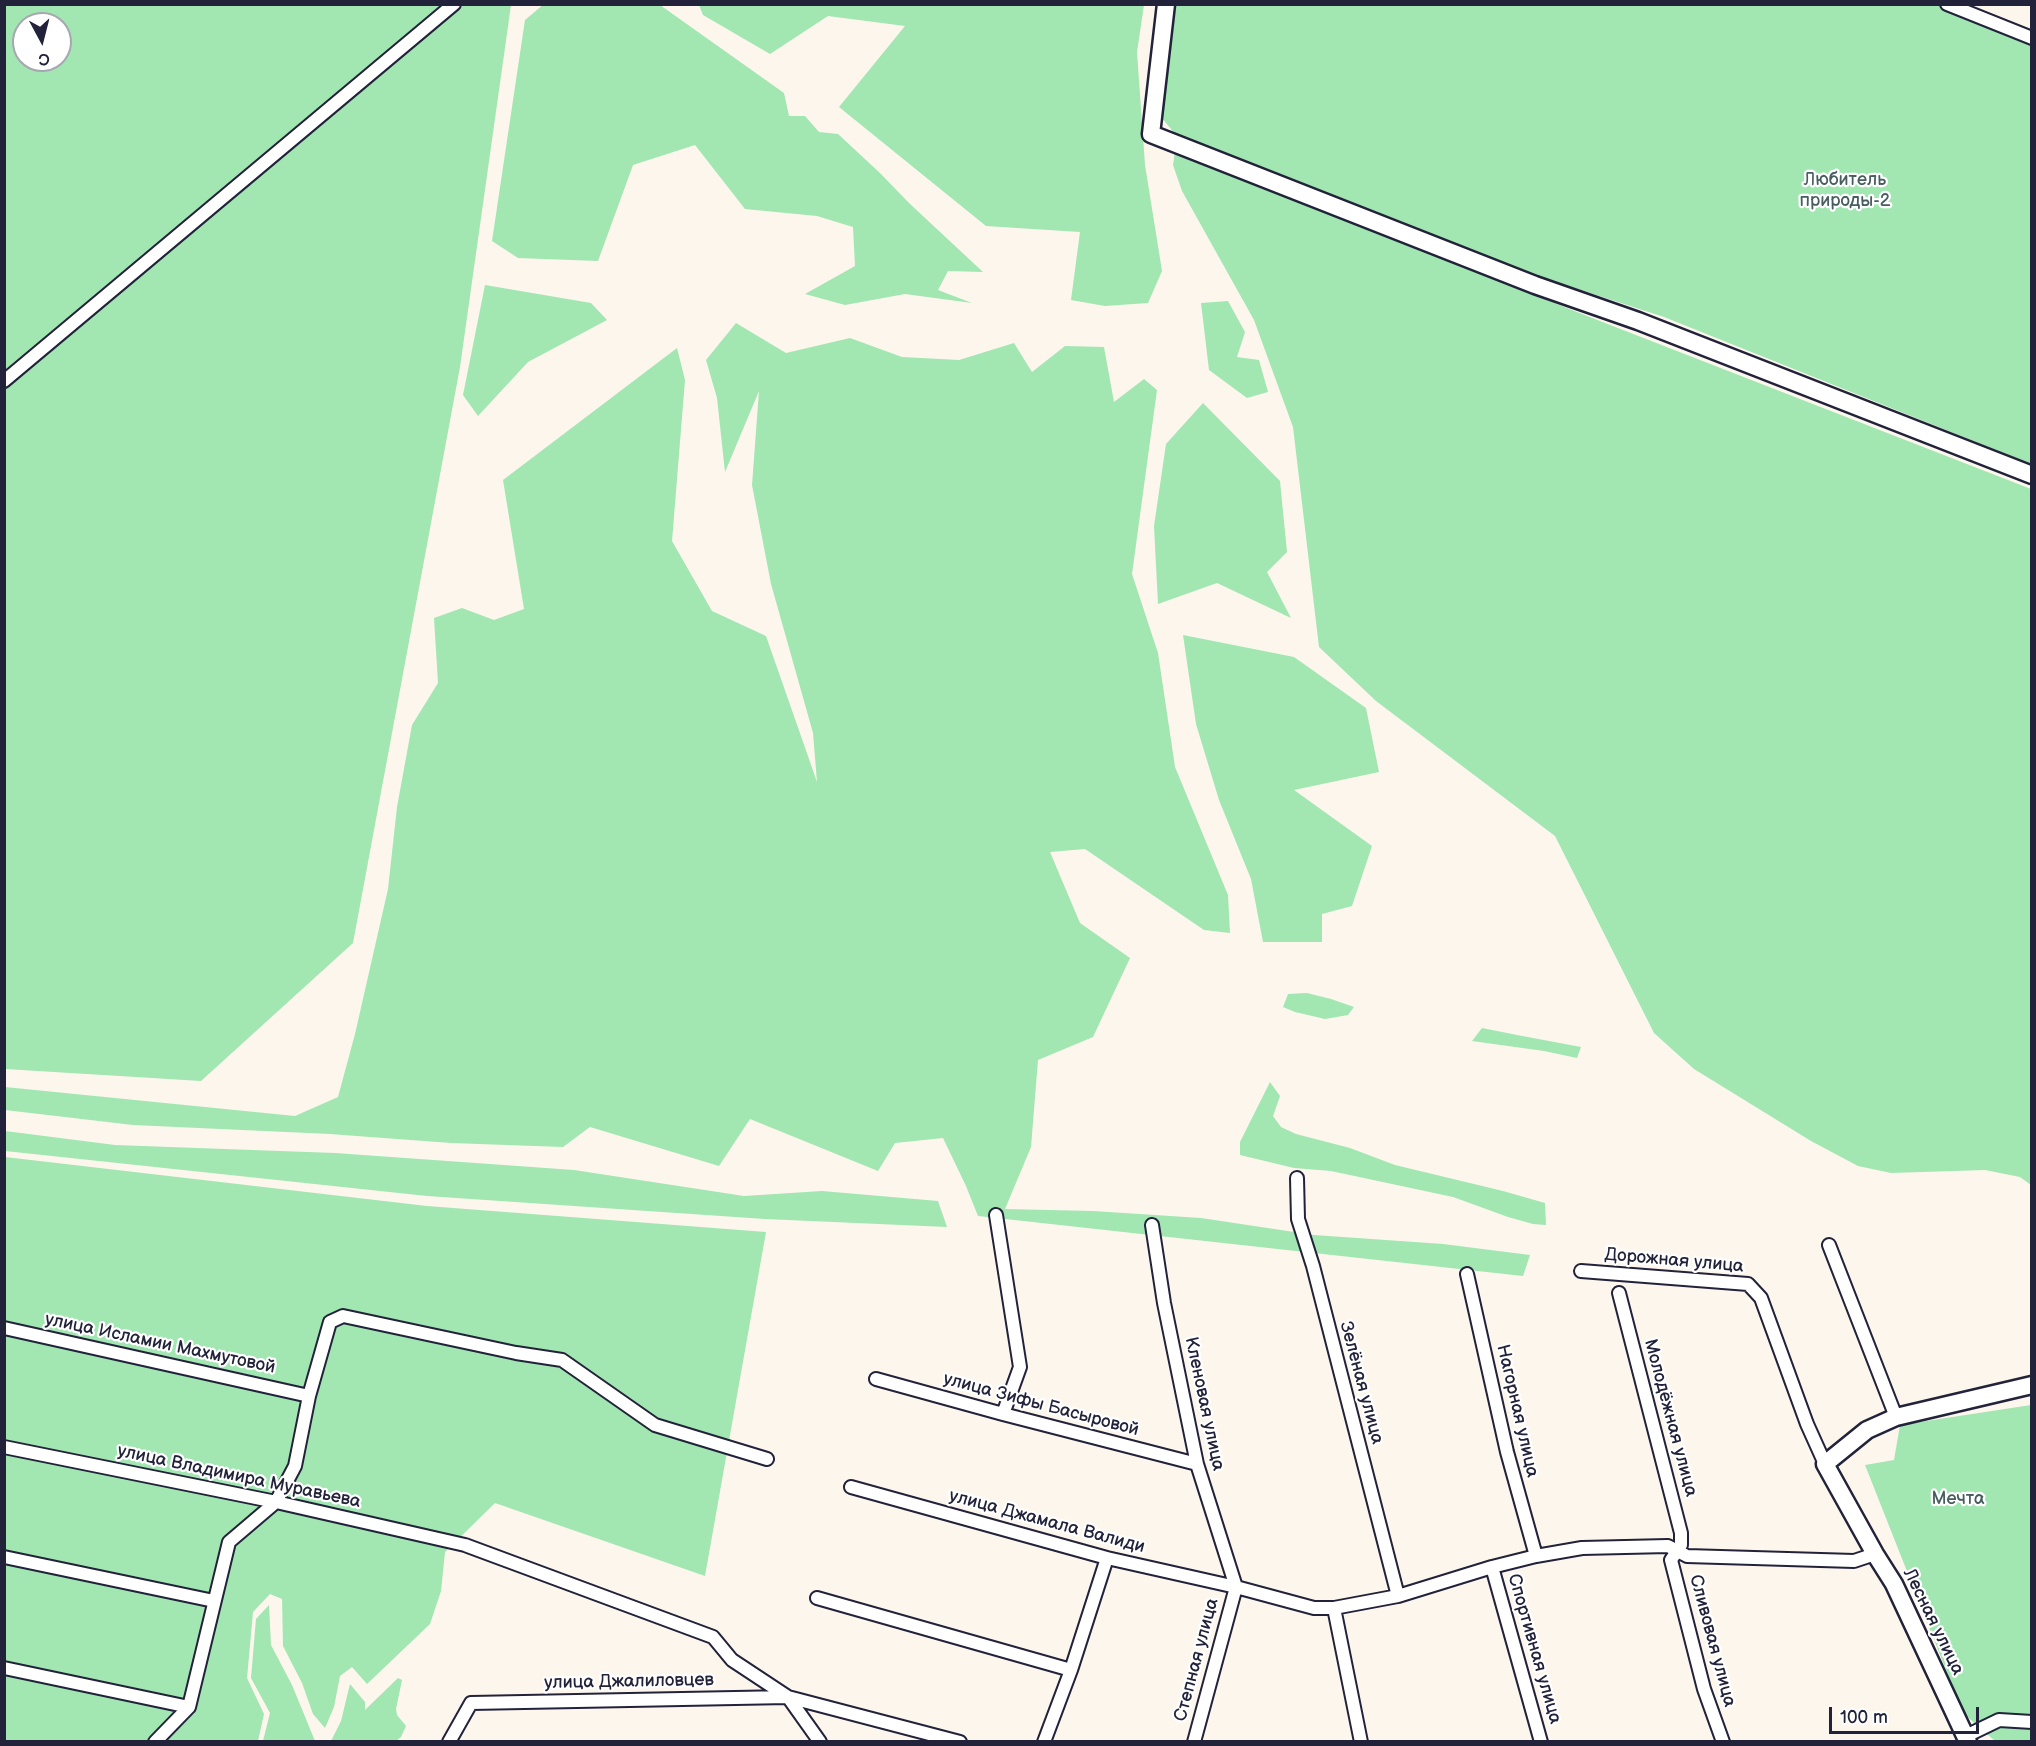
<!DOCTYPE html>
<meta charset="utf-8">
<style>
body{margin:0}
#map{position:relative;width:2036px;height:1746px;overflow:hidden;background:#fcf6ed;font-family:"Balsamiq Sans",sans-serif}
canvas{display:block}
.frame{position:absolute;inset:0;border:6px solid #22223b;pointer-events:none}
.north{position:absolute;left:12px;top:12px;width:60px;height:60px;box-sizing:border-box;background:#fff;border:2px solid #a7a7b1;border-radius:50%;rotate:173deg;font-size:16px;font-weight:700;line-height:24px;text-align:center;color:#22223b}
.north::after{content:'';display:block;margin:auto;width:21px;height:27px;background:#22223b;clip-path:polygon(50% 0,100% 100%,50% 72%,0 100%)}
.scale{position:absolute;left:1829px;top:1707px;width:150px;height:27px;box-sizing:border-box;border:3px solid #22223b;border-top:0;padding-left:8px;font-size:18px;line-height:21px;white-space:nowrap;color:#22223b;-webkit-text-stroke:4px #fff;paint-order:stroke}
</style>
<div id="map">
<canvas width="2036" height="1746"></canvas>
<div class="frame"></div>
<div class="north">С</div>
<div class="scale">100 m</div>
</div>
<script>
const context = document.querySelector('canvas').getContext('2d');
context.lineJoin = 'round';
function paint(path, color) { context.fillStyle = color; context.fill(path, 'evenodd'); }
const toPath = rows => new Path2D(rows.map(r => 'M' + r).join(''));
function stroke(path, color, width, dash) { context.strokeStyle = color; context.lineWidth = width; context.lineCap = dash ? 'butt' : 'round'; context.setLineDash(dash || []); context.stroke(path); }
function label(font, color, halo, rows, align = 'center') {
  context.font = font + ' "Balsamiq Sans",sans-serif'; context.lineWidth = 4.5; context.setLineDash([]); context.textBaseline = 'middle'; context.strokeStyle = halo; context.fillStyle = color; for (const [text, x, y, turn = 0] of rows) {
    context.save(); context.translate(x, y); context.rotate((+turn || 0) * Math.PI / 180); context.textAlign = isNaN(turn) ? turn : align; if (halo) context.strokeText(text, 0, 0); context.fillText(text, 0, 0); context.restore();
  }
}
paint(toPath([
 [544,4,660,5,784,93,789,116,805,116,819,132,838,134,880,173,909,203,983,272,948,271,938,290,972,303,905,294,845,305,805,294,855,266,853,227,817,216,745,209,695,145,633,165,598,261,518,258,492,241,525,20],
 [1935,4,2031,43,2031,464,1664,317,1538,276,1176,135,1161,117,1174,5],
 [4,5,511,5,460,367,353,943,201,1081,5,1069],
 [24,24,60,24,60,60,24,60],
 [699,5,1144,5,1137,52,1145,165,1162,271,1148,303,1105,306,1071,300,1080,232,986,226,839,107,905,26,828,16,770,54,703,15],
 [1175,151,1582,314,2031,489,2031,1185,2020,1177,1985,1170,1891,1173,1858,1166,1811,1141,1694,1069,1654,1033,1555,836,1376,701,1319,647,1293,427,1254,320,1182,191,1173,165],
 [485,285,591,303,607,320,528,362,478,416,463,395],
 [1228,301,1245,332,1237,357,1259,360,1268,392,1247,398,1209,370,1201,303],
 [736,323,786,353,850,338,902,357,959,360,1014,343,1032,372,1065,346,1104,347,1114,402,1144,379,1157,390,1132,574,1158,653,1175,767,1228,895,1230,933,1204,930,1085,849,1050,852,1080,923,1130,958,1093,1037,1038,1060,1031,1147,1005,1209,1093,1211,1201,1218,1314,1235,1443,1244,1530,1255,1523,1276,978,1216,966,1186,943,1138,895,1143,878,1171,750,1119,719,1166,590,1127,563,1147,451,1143,330,1134,133,1125,5,1110,5,1087,295,1116,338,1097,355,1034,388,889,397,807,412,725,438,683,434,618,462,608,494,620,524,609,503,480,677,348,685,380,672,541,712,611,766,636,817,782,813,733,771,584,752,485,759,391,725,472,717,398,706,360],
 [1203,403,1280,481,1287,552,1267,572,1291,618,1217,583,1158,604,1154,526,1166,444],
 [1183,635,1294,657,1366,708,1379,772,1294,790,1372,846,1352,906,1322,914,1322,942,1263,942,1251,879,1219,800,1196,724],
 [1307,993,1331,999,1354,1007,1348,1015,1325,1019,1295,1012,1283,1007,1288,994],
 [1482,1028,1517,1035,1581,1047,1577,1058,1544,1051,1472,1041],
 [1270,1082,1280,1096,1273,1116,1281,1127,1296,1134,1350,1148,1395,1165,1503,1191,1545,1203,1546,1225,1533,1224,1508,1217,1453,1197,1331,1171,1294,1168,1240,1155,1240,1142],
 [5,1131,115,1145,335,1153,574,1170,744,1196,822,1191,938,1201,947,1227,765,1219,427,1196,5,1151],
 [5,1157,427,1206,766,1232,705,1576,495,1503,445,1552,441,1591,430,1624,367,1684,352,1667,340,1676,334,1707,325,1728,313,1714,302,1683,283,1646,282,1599,270,1594,253,1612,247,1678,264,1714,258,1741,5,1742],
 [2031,1405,2031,1741,1995,1741,1963,1713,1865,1465,1894,1460,1900,1425],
 [269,1605,271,1645,292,1685,315,1741,263,1741,270,1713,251,1678,256,1619],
 [398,1678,402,1680,396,1709,397,1715,406,1726,401,1737,396,1741,331,1741,341,1721,350,1684,365,1702,365,1710]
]), '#a2e6b2');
const street = toPath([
 [1947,4,2032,38],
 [4,381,454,4],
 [1297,1178,1298,1219,1313,1266,1398,1596],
 [996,1215,1020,1367,1003,1414],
 [1152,1225,1164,1303,1197,1464,1236,1587],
 [1829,1245,1896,1417],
 [1581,1271,1748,1284,1761,1298,1807,1424,1825,1464],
 [1467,1274,1507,1452,1536,1556],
 [1619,1293,1681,1533,1681,1545,1671,1560,1704,1689,1723,1742],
 [4,1328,309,1396],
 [876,1379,1003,1414,1197,1464],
 [4,1447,276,1502,465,1545,713,1637,732,1660,788,1697],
 [851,1487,1107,1558,1236,1587,1314,1608,1334,1608,1398,1596,1492,1567,1536,1556,1582,1548,1668,1546,1687,1556,1854,1561,1875,1554],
 [4,1557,214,1601],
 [1492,1567,1541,1742],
 [817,1598,1071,1670],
 [1334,1608,1361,1742],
 [4,1668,189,1707],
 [189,1707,229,1542,276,1502,295,1466,309,1396,330,1322,343,1316,516,1353,562,1360,655,1425,767,1459],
 [1966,1736,1999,1720,2032,1722],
 [155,1742,189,1707],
 [449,1742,471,1703,788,1697],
 [820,1742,788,1697,960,1742],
 [1044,1742,1071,1670,1107,1558],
 [1194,1742,1236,1587]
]);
const secondary = toPath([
 [1166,4,1151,134,1535,285,1638,321,2032,475],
 [1968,1742,1894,1584,1875,1554,1825,1464,1867,1430,1896,1417,2032,1385]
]);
stroke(street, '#22223b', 16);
stroke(secondary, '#22223b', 21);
stroke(street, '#fff', 12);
stroke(secondary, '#fff', 16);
label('18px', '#485d5f', '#fff', [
 ["Любитель",1845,180],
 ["природы-2",1845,201],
 ["Мечта",1958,1499]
]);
label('18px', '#22223b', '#fff', [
 ["Дорожная улица",1674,1261,5],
 ["улица Исламии Махмутовой",160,1344,12],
 ["Зелёная улица",1361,1383,75],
 ["Кленовая улица",1204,1404,78],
 ["улица Зифы Басыровой",1041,1405,15],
 ["Нагорная улица",1517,1411,77],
 ["Молодёжная улица",1670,1418,75],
 ["улица Владимира Муравьева",239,1477,12],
 ["улица Джамала Валиди",1047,1522,15],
 ["Лесная улица",1933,1622,64],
 ["Сливовая улица",1712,1641,75],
 ["Спортивная улица",1534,1649,74],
 ["Степная улица",1197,1660,-75],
 ["улица Джалиловцев",629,1682,-1]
]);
</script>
